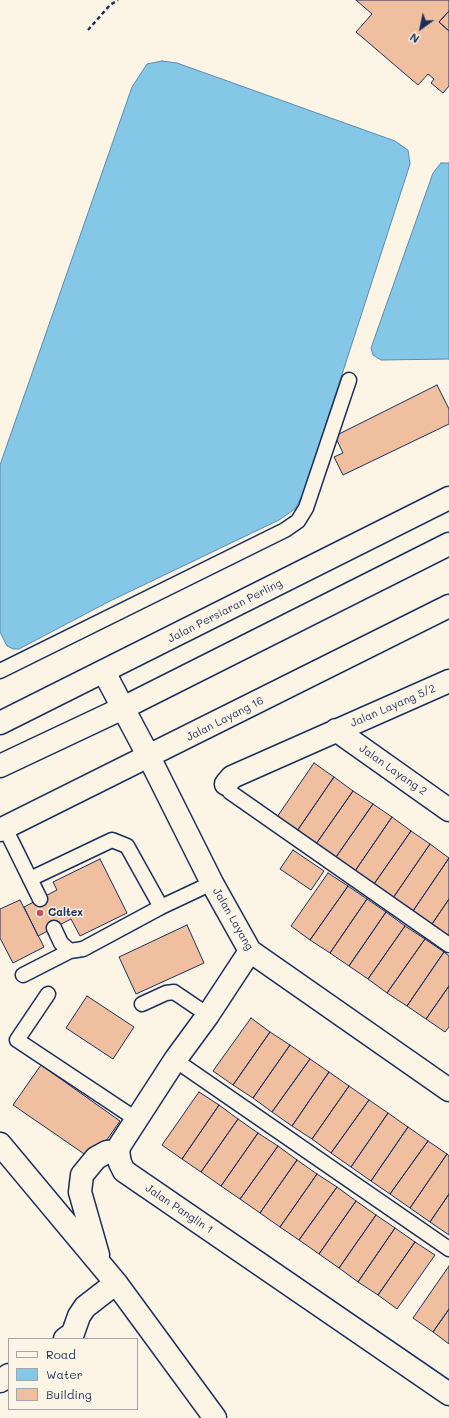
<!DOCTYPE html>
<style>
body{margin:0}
#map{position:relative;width:449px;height:1418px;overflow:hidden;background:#fcf5e5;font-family:Mali,sans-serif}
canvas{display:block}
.legend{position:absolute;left:8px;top:1338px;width:130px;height:72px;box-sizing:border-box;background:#fcf5e5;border:1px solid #a2a6af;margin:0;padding:5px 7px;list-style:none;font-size:12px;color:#1b2f5e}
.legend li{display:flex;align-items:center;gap:8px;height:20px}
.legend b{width:20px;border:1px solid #a2a6af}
.north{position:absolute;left:401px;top:8px;width:40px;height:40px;-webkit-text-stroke:3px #fcf5e5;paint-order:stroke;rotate:213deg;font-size:11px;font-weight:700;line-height:16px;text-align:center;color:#1b2f5e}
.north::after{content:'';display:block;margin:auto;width:14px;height:18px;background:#1b2f5e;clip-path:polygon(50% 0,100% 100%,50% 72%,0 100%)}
</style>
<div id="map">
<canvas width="449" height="1418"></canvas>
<ul class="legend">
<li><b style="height:5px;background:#fcf5e5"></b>Road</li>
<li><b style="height:11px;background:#85c7e6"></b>Water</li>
<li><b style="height:11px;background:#f0bfa0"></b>Building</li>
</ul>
<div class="north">N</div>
</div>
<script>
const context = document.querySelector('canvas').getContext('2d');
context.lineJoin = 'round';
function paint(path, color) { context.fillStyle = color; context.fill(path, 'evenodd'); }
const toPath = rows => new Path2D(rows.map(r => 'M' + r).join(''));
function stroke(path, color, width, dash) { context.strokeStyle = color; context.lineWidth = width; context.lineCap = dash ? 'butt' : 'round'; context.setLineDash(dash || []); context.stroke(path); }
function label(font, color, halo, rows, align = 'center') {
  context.font = font + ' Mali,sans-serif'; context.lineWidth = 3; context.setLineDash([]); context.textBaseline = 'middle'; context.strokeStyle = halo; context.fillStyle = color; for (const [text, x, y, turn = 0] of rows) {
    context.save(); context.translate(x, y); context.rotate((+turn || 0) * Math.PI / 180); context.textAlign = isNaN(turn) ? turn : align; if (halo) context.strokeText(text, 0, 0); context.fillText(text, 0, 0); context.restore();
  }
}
const water = toPath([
 [162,61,177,63,395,141,408,150,410,164,304,492,295,509,279,520,108,602,19,649,13,649,7,646,0,632,0,465,132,87,147,64,162,61],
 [441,163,449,163,449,359,381,360,373,355,371,348,433,173,441,163]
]);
paint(water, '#85c7e6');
stroke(water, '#5b8ab0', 1);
const building = toPath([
 [356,0,449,0,449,11,439,22,449,31,449,86,443,93,431,83,434,79,428,74,418,85,356,32,372,14,356,0],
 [449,11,449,31,439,22,449,11],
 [437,385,449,409,449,424,343,475,334,457,343,453,335,436,437,385],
 [314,763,334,777,297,831,277,817,314,763],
 [334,777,353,791,316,844,297,831,334,777],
 [353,791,373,804,336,857,316,844,353,791],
 [373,804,392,817,355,871,336,857,373,804],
 [392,817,411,831,374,884,355,871,392,817],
 [411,831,430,844,393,898,374,884,411,831],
 [430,844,449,858,413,911,393,898,430,844],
 [293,850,324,871,311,890,280,869,293,850],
 [449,858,449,899,432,924,413,911,449,858],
 [100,859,127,913,80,936,71,919,38,936,24,907,57,890,53,882,100,859],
 [328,873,348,886,310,940,291,926,328,873],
 [348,886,367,899,330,953,310,940,348,886],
 [367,899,386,912,349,966,330,953,367,899],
 [449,899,449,936,432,924,449,899],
 [20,900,44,947,13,963,0,938,0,909,20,900],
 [386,912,405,926,368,979,349,966,386,912],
 [187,925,204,963,136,994,119,957,187,925],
 [405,926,425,939,387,993,368,979,405,926],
 [425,939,444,952,407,1006,387,993,425,939],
 [444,952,449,956,449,986,426,1019,407,1006,444,952],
 [449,986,449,1027,445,1032,426,1019,449,986],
 [87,996,134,1027,113,1059,66,1028,87,996],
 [251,1018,270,1032,233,1085,213,1071,251,1018],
 [270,1032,290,1045,253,1098,233,1085,270,1032],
 [290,1045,310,1059,272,1112,253,1098,290,1045],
 [310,1059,329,1072,292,1126,272,1112,310,1059],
 [41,1065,120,1121,93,1160,13,1105,41,1065],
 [329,1072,349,1086,312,1139,292,1126,329,1072],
 [349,1086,369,1100,331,1153,312,1139,349,1086],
 [199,1092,219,1105,182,1159,162,1145,199,1092],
 [369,1100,388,1113,351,1167,331,1153,369,1100],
 [219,1105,238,1119,201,1172,182,1159,219,1105],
 [388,1113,408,1127,371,1181,351,1167,388,1113],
 [238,1119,258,1133,221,1186,201,1172,238,1119],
 [408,1127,428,1141,390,1194,371,1181,408,1127],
 [258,1133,278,1146,240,1199,221,1186,258,1133],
 [428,1141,447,1154,410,1208,390,1194,428,1141],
 [278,1146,297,1160,260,1213,240,1199,278,1146],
 [447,1154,449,1156,449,1194,430,1222,410,1208,447,1154],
 [297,1160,317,1174,280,1227,260,1213,297,1160],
 [317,1174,337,1187,299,1240,280,1227,317,1174],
 [337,1187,356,1201,319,1254,299,1240,337,1187],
 [449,1194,449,1235,430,1222,449,1194],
 [356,1201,376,1215,339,1268,319,1254,356,1201],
 [376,1215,395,1228,358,1282,339,1268,376,1215],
 [395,1228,415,1242,378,1295,358,1282,395,1228],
 [415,1242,435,1255,397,1309,378,1295,415,1242],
 [449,1266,449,1309,433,1332,413,1318,449,1266],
 [449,1309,449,1344,433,1332,449,1309]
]);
paint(building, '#f0bfa0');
stroke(building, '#1b2f5e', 1);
const service = toPath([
 [0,671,285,530,298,521,306,508,349,380],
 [226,784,230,792,449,945],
 [5,828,40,899],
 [30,879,112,840,127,846,161,907,83,949,70,951],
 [161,907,212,883],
 [23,975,70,951,61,943,54,928],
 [48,994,17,1040,136,1119],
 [142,1004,166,993,174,992,208,1015],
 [175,1060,449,1249]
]);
const minor = toPath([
 [104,672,149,757,212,883,250,951,449,1090],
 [336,730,449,810],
 [226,784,232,777,449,681],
 [0,830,449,606],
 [250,951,208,1015,175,1060,120,1145,118,1151,120,1163,124,1171,449,1394],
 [0,1144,116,1283,215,1418],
 [98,1255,80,1192,82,1175,96,1158,107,1152,118,1151],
 [65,1339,73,1333,79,1316,85,1307,116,1283],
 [0,1381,9,1375]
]);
const secondary = toPath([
 [0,723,449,498],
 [0,766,123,708,449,544]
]);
stroke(service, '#1b2f5e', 17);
stroke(minor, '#1b2f5e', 25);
stroke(secondary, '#1b2f5e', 25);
stroke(toPath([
 [88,30,110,5,118,0]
]), '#1b2f5e', 2.5, [4, 3]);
stroke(service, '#fcf5e5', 14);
stroke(minor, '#fcf5e5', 22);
stroke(secondary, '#fcf5e5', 22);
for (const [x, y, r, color] of [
 [40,913,4,"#d1495b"]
]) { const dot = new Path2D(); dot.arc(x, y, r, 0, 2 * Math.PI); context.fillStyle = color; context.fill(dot); stroke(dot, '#fcf5e5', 1.5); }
label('11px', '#1b2f5e', '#fcf5e5', [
 ["Jalan Persiaran Perling",225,611,-27],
 ["Jalan Layang 5/2",393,706,-23],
 ["Jalan Layang 16",225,719,-27],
 ["Jalan Layang 2",393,770,35],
 ["Jalan Layang",233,919,60],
 ["Jalan Panglin 1",179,1209,34]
]);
label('bold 11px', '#1b2f5e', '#fcf5e5', [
 ["Caltex",48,913]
], 'left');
</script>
